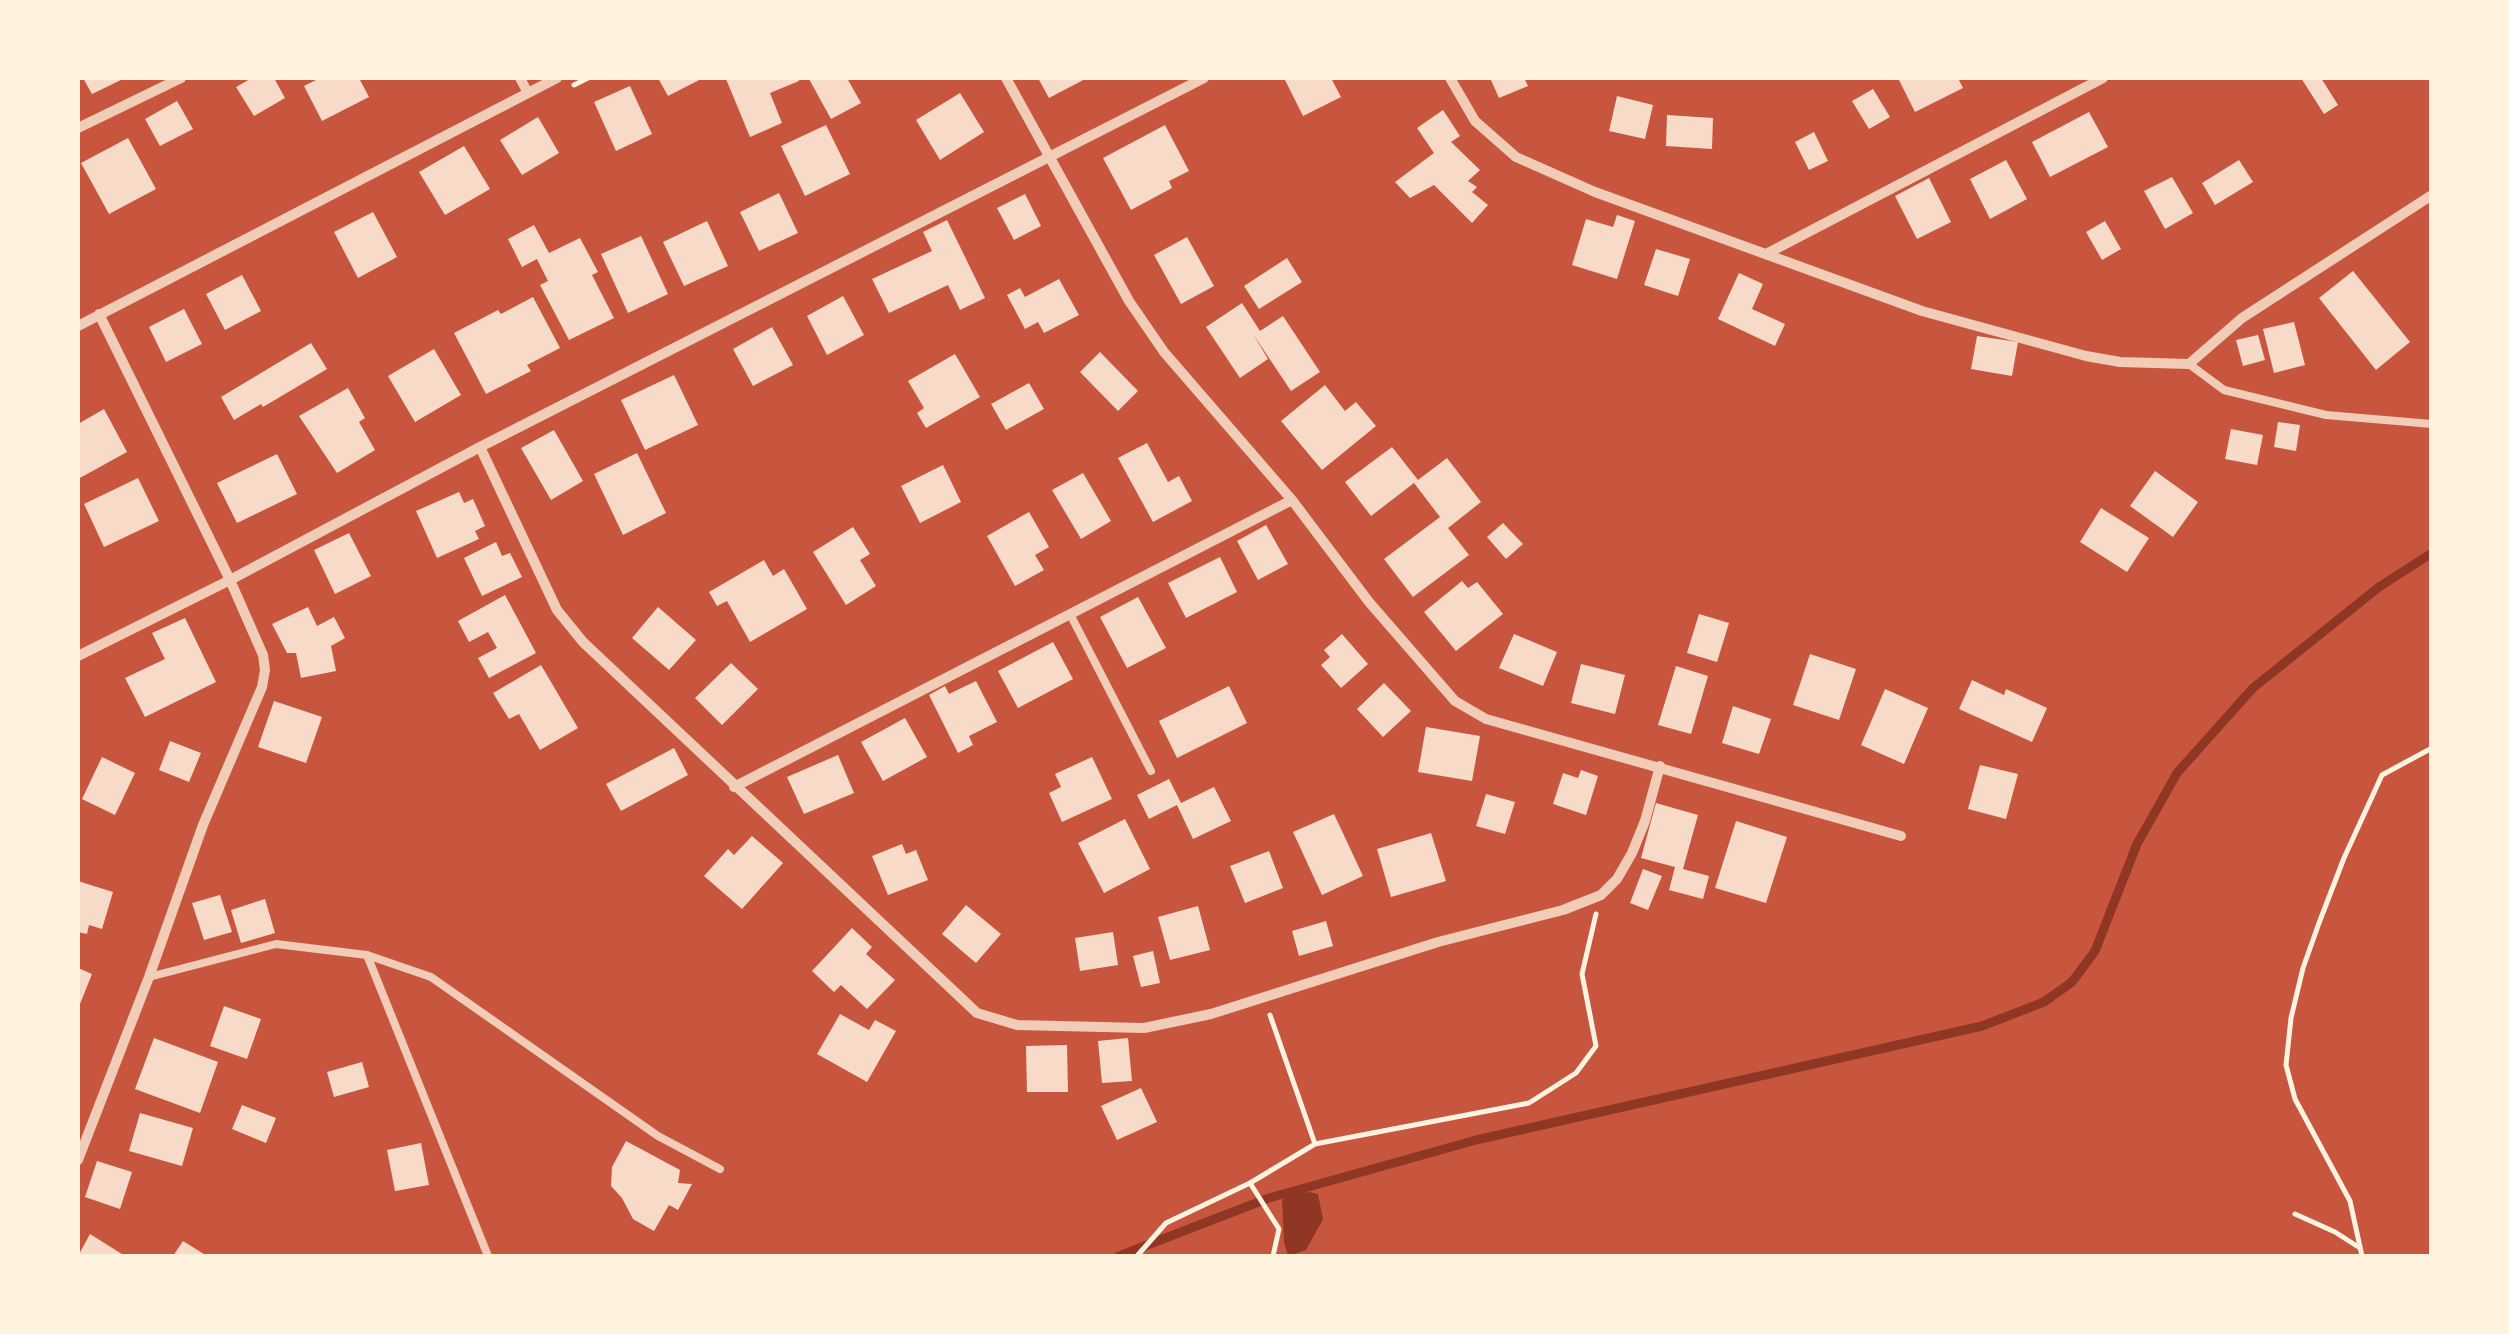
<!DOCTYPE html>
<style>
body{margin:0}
#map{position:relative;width:2509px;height:1334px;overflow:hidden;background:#c8553d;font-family:"Fira Sans Condensed",sans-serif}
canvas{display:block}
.frame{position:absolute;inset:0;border:80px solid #fff3e0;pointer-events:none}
</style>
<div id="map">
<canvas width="2509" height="1334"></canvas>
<div class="frame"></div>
</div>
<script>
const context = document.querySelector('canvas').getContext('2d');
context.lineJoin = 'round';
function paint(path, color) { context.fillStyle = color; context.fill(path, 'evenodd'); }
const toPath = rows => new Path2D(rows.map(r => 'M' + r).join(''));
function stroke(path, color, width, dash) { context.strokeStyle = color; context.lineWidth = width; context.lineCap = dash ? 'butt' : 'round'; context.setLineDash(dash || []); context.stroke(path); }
paint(toPath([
 [1309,1192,1318,1194,1323,1219,1306,1250,1288,1256,1284,1242,1282,1201,1287,1195]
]), '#8f3625');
stroke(toPath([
 [1119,1256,1269,1198,1476,1140,1982,1026,2044,1002,2072,982,2095,951,2137,844,2177,773,2253,688,2379,587,2432,553]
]), '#8f3625', 9);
paint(toPath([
 [83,78,125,78,92,94],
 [252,78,274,78,285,98,254,116,236,87],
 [320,78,359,78,369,97,322,121,304,86],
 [658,78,703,78,668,96],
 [730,78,798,78,799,81,770,93,782,123,750,137,726,79],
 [812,78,847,78,861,103,831,119,809,79],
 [1038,78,1087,78,1049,98],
 [1284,78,1331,78,1341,97,1303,116],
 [1490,78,1524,78,1528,86,1499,98],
 [1898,78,1958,78,1963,88,1915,112],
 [2301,78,2321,78,2338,105,2324,114],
 [630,86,652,134,616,151,594,102],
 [1873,89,1890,117,1869,129,1852,101],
 [960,93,984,132,940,160,916,120],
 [1617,96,1653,105,1645,139,1609,131],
 [177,101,193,129,160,146,145,119],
 [1443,110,1460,136,1451,142,1480,170,1468,181,1477,187,1472,192,1488,205,1472,223,1434,185,1410,198,1395,182,1434,153,1417,128],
 [2089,112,2108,147,2050,177,2032,142],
 [1667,115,1713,118,1712,149,1666,146],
 [538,117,559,153,522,175,500,140],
 [826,125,850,174,805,196,781,146],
 [1165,125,1189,171,1169,181,1172,188,1131,210,1103,158],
 [1814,132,1828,161,1809,170,1795,142],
 [128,138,156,189,109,214,81,163],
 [464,146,490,189,445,215,419,172],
 [2006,160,2027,199,1990,219,1970,179],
 [2239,160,2253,182,2215,205,2202,183],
 [2172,177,2193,213,2165,229,2144,191],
 [1929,178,1951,222,1917,239,1895,196],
 [779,193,798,233,759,251,740,212],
 [1025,194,1041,226,1014,240,997,208],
 [373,212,397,257,358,278,334,232],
 [1617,215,1635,221,1617,279,1572,265,1586,219,1613,227],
 [947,220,985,298,960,310,948,285,889,313,872,279,932,251,923,232],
 [707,221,728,266,684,286,663,242],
 [2105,221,2121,249,2102,260,2086,232],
 [534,225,549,253,580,238,598,272,592,275,614,318,569,340,540,285,548,281,537,259,522,267,508,239],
 [641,236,668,294,628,313,601,254],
 [1187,237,1214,286,1181,304,1154,255],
 [1656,249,1690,259,1678,296,1644,285],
 [1287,258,1302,282,1259,309,1244,286],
 [2353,271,2410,342,2376,370,2319,298],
 [1739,273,1763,284,1752,309,1785,324,1775,346,1718,319],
 [242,275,261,311,225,330,206,294],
 [1059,279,1079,315,1044,333,1038,322,1025,329,1007,295,1020,288,1025,297],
 [843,296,864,335,827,355,807,316],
 [533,297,560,348,527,365,531,371,486,394,454,333,498,310,501,314],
 [1242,303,1260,331,1283,316,1320,372,1291,391,1253,334,1268,359,1240,378,1206,327],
 [184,309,202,344,166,362,149,327],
 [2294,322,2305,365,2274,373,2263,329],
 [772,327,793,365,753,386,733,349],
 [2258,335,2265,360,2243,366,2236,340],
 [1977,336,2018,342,2012,376,1971,369],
 [311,343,327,369,263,407,261,404,234,420,221,397],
 [434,349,461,395,415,422,388,376],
 [1100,352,1138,391,1118,411,1080,372],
 [955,354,980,397,926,428,917,413,924,408,908,381],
 [674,375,698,425,645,450,621,400],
 [1029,383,1044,409,1006,430,991,404],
 [1325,385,1345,411,1356,402,1376,426,1322,470,1281,421],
 [348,388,365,418,359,422,375,450,337,473,299,416],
 [104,409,127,452,78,479,78,424],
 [2278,422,2300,425,2296,451,2274,447],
 [2231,429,2263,435,2257,465,2225,459],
 [554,430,583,481,551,500,521,448],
 [1147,443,1168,482,1179,476,1192,501,1153,522,1118,458],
 [1392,447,1418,480,1447,458,1481,502,1448,528,1469,555,1413,597,1384,559,1440,517,1414,483,1371,516,1345,482],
 [637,453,666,513,623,535,594,474],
 [277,454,297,494,237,523,217,483],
 [943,465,961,502,920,523,901,486],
 [2155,471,2198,502,2173,537,2130,506],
 [1083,473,1111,521,1081,539,1052,490],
 [138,478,159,521,104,547,84,504],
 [459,492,464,503,473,499,485,526,475,531,479,539,437,558,416,511],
 [2101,508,2149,538,2127,572,2080,542],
 [1029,512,1049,547,1035,555,1044,570,1015,586,987,536],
 [1503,523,1523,544,1506,559,1487,537],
 [1266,525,1288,564,1258,580,1237,541],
 [853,527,870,554,860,560,876,586,846,605,813,552],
 [349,533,371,576,335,594,314,550],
 [496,542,502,556,510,553,522,577,482,596,464,558],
 [1220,557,1237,592,1186,618,1168,583],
 [764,560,773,576,784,569,807,609,750,642,727,601,717,606,709,592],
 [1462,581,1468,588,1477,582,1503,614,1456,651,1424,612],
 [505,595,536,653,489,678,478,658,497,648,488,632,469,642,458,621],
 [1138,597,1166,648,1127,668,1100,617],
 [308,607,317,626,334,617,345,638,331,646,336,671,301,678,296,653,287,653,272,624],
 [658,607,696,640,669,670,632,638],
 [1699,614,1729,623,1717,662,1687,653],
 [185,618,216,682,145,717,125,678,165,659,152,633],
 [1342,634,1368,664,1341,688,1321,665,1330,657,1324,650],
 [1514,634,1557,652,1543,686,1499,668],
 [1053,642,1073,679,1018,708,998,671],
 [1810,654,1856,669,1839,720,1793,705],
 [731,663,758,689,722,725,695,698],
 [1581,664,1625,675,1615,714,1571,703],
 [541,665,578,728,540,750,519,714,509,719,493,693],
 [1676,666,1708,676,1691,734,1658,725],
 [1972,680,2004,695,2006,689,2047,708,2032,742,1959,709],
 [976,681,997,722,969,736,973,745,958,753,929,695,945,686,949,694],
 [1384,683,1411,711,1383,737,1357,709],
 [1229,686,1247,723,1177,758,1159,721],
 [1885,689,1928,708,1904,764,1861,745],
 [274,701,322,717,306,763,258,747],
 [1733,706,1771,719,1759,754,1722,743],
 [905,718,927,757,883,781,861,742],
 [1426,727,1480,736,1472,781,1418,772],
 [170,741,201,753,189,782,159,770],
 [674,748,688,775,621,811,606,784],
 [838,755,854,793,804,814,787,777],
 [102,757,135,773,115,815,82,799],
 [1092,757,1112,799,1062,822,1049,793,1061,787,1055,774],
 [1980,765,2018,774,2006,819,1968,809],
 [1581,770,1598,776,1586,815,1553,804,1563,773,1578,778],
 [1169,779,1181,803,1214,787,1231,821,1193,839,1177,805,1149,819,1137,795],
 [1486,794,1515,802,1505,834,1476,826],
 [1656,803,1698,815,1683,869,1709,876,1703,899,1669,890,1675,867,1641,858],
 [1334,814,1363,876,1322,895,1293,832],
 [1125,819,1150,869,1104,893,1078,843],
 [1736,821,1787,837,1766,903,1715,888],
 [1431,833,1446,881,1391,897,1377,849],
 [752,836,783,863,742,909,704,876,728,849,734,855],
 [902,844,906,854,916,850,928,880,888,895,872,856],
 [1269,851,1283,888,1245,903,1230,866],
 [1643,869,1662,876,1648,910,1630,903],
 [78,881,113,892,102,929,89,925,87,934,78,932],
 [220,895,232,932,204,940,192,903],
 [265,899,275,933,241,943,231,910],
 [966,905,1001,934,976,963,942,934],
 [1198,906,1210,950,1170,960,1158,917],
 [1326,921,1333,946,1299,956,1292,931],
 [852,928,872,947,866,954,895,980,867,1009,841,985,834,992,812,971],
 [1113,932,1118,965,1080,971,1075,938],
 [1153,951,1160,983,1141,987,1133,956],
 [78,968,92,974,78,1009],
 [224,1006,261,1019,247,1059,210,1046],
 [840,1014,869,1030,875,1020,896,1031,867,1082,817,1054],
 [154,1038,218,1062,200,1113,135,1089],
 [1128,1038,1132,1081,1102,1083,1098,1041],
 [1067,1045,1068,1092,1027,1092,1026,1046],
 [362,1062,369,1087,334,1097,327,1072],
 [1141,1088,1157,1122,1117,1140,1101,1106],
 [242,1105,276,1118,266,1143,232,1129],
 [140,1113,193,1128,182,1166,129,1151],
 [626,1141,680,1170,678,1183,692,1184,678,1210,669,1205,654,1231,633,1219,622,1198,611,1186,612,1167],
 [421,1143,429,1185,395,1191,387,1150],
 [97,1161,132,1172,120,1209,85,1197],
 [90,1234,125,1256,78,1256],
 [183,1241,207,1256,173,1256]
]), '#f7dbc8');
stroke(toPath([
 [574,85,588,78],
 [1315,1144,1529,1103,1576,1073,1596,1046,1582,974,1596,914],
 [1250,1183,1315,1144,1270,1015],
 [2295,1214,2335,1232,2360,1248],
 [1137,1256,1166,1223,1250,1183,1279,1229,1273,1256],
 [2362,1256,2350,1201,2295,1099,2286,1065,2291,1018,2303,968,2319,923,2344,858,2382,775,2432,748]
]), '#fff3e0', 5);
stroke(toPath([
 [2189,364,2224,390,2326,415,2432,424],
 [1070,614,1151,771],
 [367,955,488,1256],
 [149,977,276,944,367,955,431,977,658,1136,720,1169]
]), '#f1ccb7', 8);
stroke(toPath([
 [520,78,528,93],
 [1006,78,1129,301,1164,352,1292,500,1369,602,1455,701,1486,719,1901,836],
 [1450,78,1475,121,1516,157,1595,192,1922,311,2086,356,2120,362,2189,364,2242,318,2432,195],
 [78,128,181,78],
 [1768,253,2103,78],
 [78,326,557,78],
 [480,447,557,610,583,642,977,1013,1017,1025,1144,1028,1211,1014,1438,942,1563,910,1601,895,1617,879,1632,853,1645,821,1660,766],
 [78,656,230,580,480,447,1204,78],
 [734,787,1292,500],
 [78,1160,149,977,203,825,262,687,265,670,263,655,230,580,99,314]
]), '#f1ccb7', 10);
</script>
